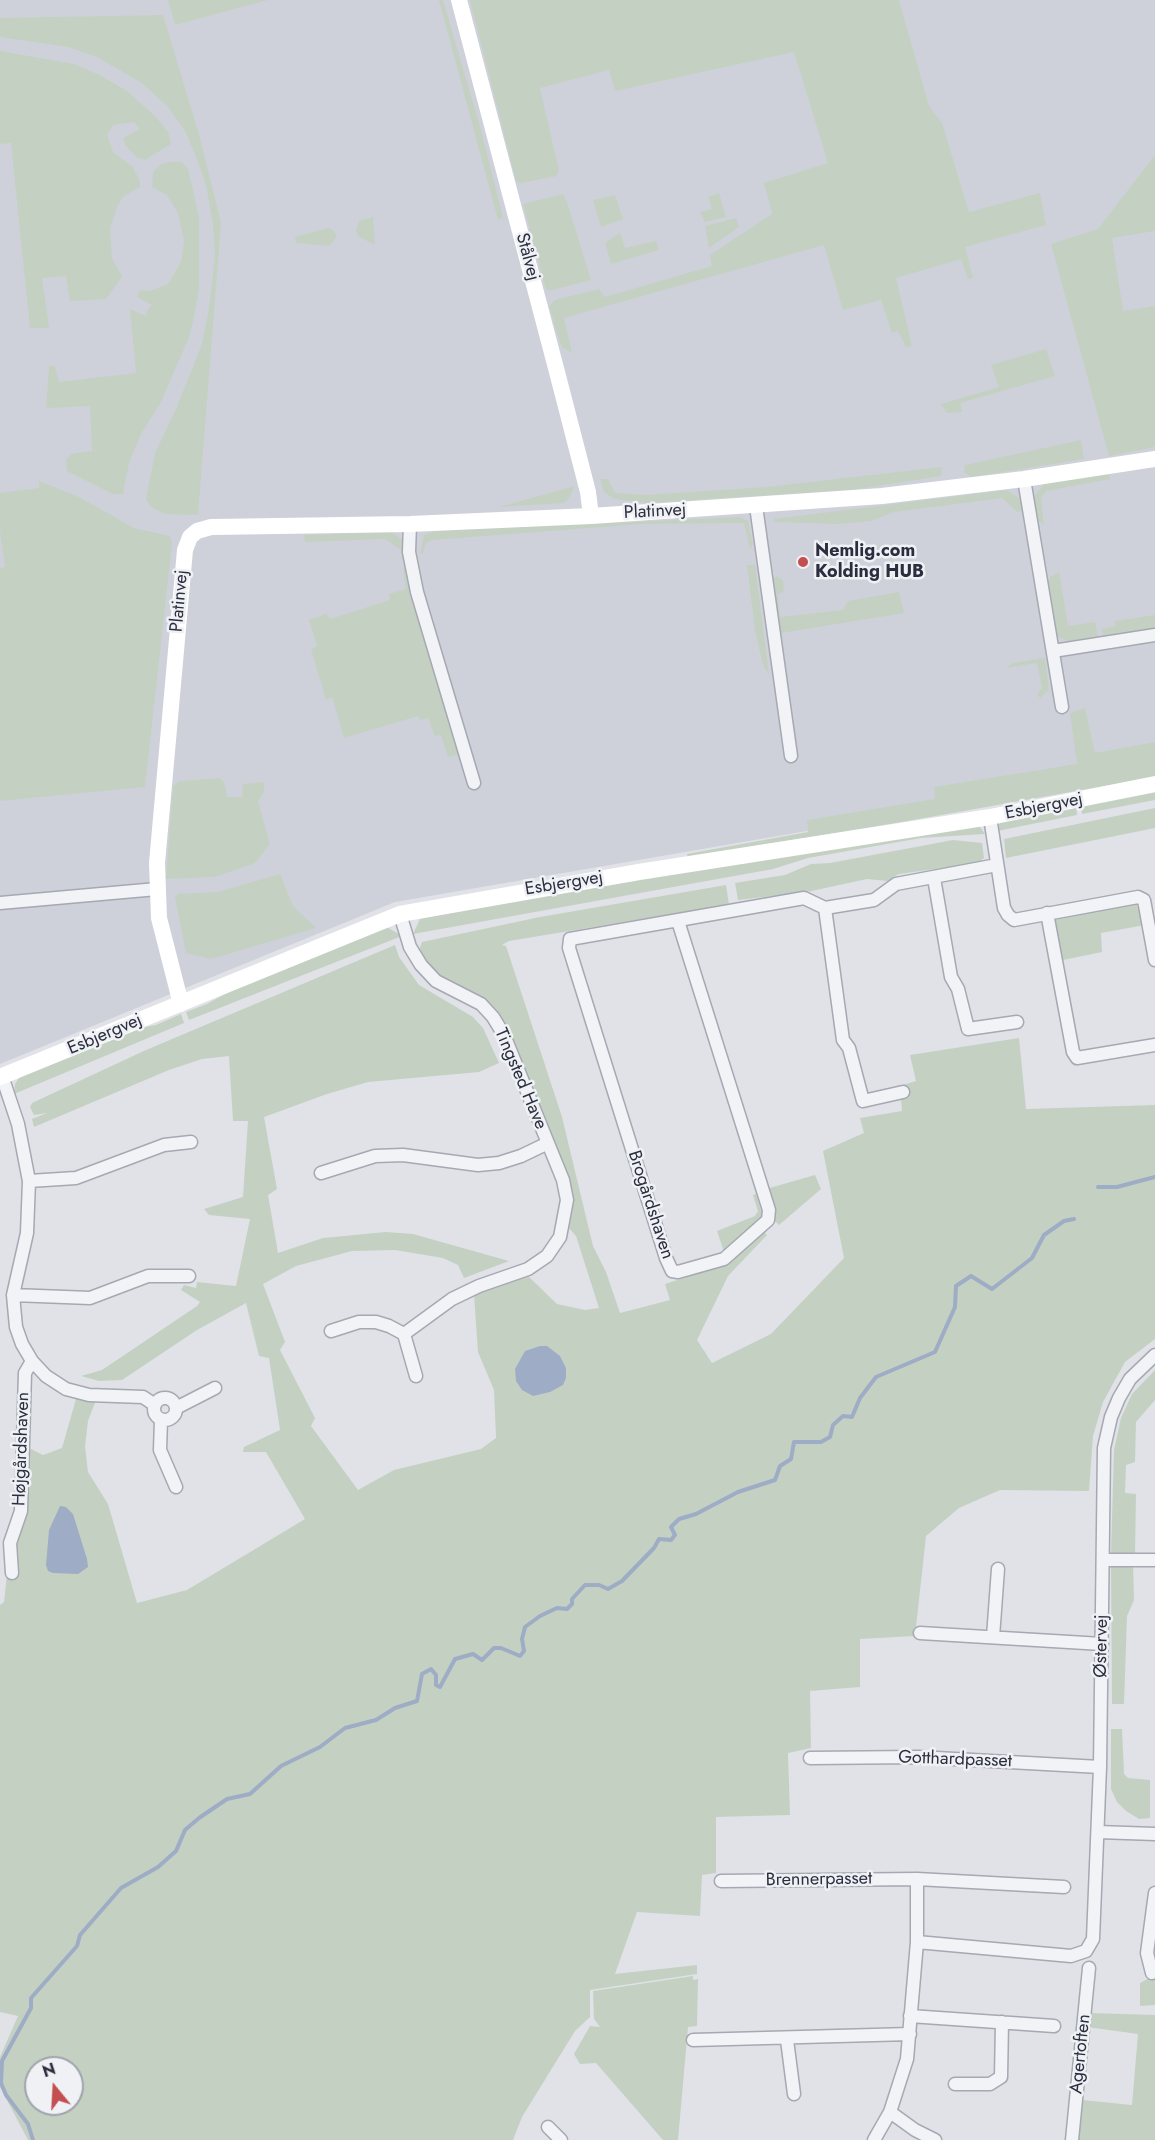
<!DOCTYPE html>
<meta charset="utf-8">
<style>
body{margin:0}
#map{position:relative;width:1155px;height:2140px;overflow:hidden;background:#e0e2e8;font-family:Jost,sans-serif}
canvas{display:block}
.north{position:absolute;left:24px;top:2056px;width:60px;height:60px;box-sizing:border-box;background:#eff1f5;border:2px solid #a0a3ac;border-radius:50%;rotate:342deg;font-size:16px;font-weight:700;line-height:24px;text-align:center;color:#2a2e3e}
.north::after{content:'';display:block;margin:auto;width:21px;height:27px;background:#c34f51;clip-path:polygon(50% 0,100% 100%,50% 72%,0 100%)}
</style>
<div id="map">
<canvas width="1155" height="2140"></canvas>
<div class="north">N</div>
</div>
<script>
const context = document.querySelector('canvas').getContext('2d');
context.lineJoin = 'round';
function paint(path, color) { context.fillStyle = color; context.fill(path, 'evenodd'); }
const toPath = rows => new Path2D(rows.map(r => 'M' + r).join(''));
function stroke(path, color, width, dash) { context.strokeStyle = color; context.lineWidth = width; context.lineCap = dash ? 'butt' : 'round'; context.setLineDash(dash || []); context.stroke(path); }
function label(font, color, halo, rows, align = 'center') {
  context.font = font + ' Jost,sans-serif'; context.lineWidth = 5; context.setLineDash([]); context.textBaseline = 'middle'; context.strokeStyle = halo; context.fillStyle = color; for (const [text, x, y, turn = 0] of rows) {
    context.save(); context.translate(x, y); context.rotate((+turn || 0) * Math.PI / 180); context.textAlign = isNaN(turn) ? turn : align; if (halo) context.strokeText(text, 0, 0); context.fillText(text, 0, 0); context.restore();
  }
}
paint(toPath([
 [0,0,1155,0,1155,771,395,902,0,1064]
]), '#ced1d9');
paint(toPath([
 [168,0,268,0,175,25],
 [439,0,443,0,481,130,503,217,498,220],
 [470,0,899,0,929,106,942,123,969,212,1040,193,1046,225,965,247,973,278,968,279,961,259,896,278,912,346,906,347,898,331,892,333,881,300,843,310,824,245,564,318,572,353,562,347,558,336,549,306,555,300,599,289,605,297,712,266,710,255,772,214,764,183,828,163,794,52,615,91,609,70,540,88,559,171,556,176,521,183,516,181],
 [163,15,200,138,221,223,198,515,165,514,151,507,146,499,155,453,176,409,202,344,209,308,215,256,213,224,206,185,197,159,185,131,168,107,142,83,97,57,68,47,0,37,0,18],
 [0,51,74,64,100,75,127,91,155,116,168,132,171,144,145,160,136,157,126,146,123,138,140,129,134,122,113,125,107,135,113,152,133,167,140,181,140,187,124,196,118,205,110,228,112,258,122,277,106,299,70,301,66,276,42,278,49,328,30,328,11,143,0,144],
 [1155,155,1155,231,1112,238,1123,311,1155,306,1155,447,1109,456,1051,244,1098,229],
 [169,162,182,162,188,169,194,193,199,220,199,290,190,335,161,402,141,434,129,463,123,494,113,494,67,471,66,459,72,454,92,451,90,406,46,408,49,366,55,366,59,382,136,373,130,309,146,316,147,310,152,305,137,297,140,290,150,291,168,284,181,262,184,241,178,213,167,195,152,187,153,172,161,164],
 [719,193,726,217,705,222,700,212,712,209,708,197],
 [563,194,567,202,591,280,549,291,546,289,523,204],
 [615,195,623,219,601,227,593,200],
 [373,217,375,245,358,236,356,230,359,221],
 [736,218,739,227,709,248,705,226],
 [328,228,333,230,337,237,329,246,296,243,295,237],
 [620,233,625,248,656,241,659,250,611,264,605,243],
 [1046,349,1055,376,960,403,962,412,947,413,941,404,999,387,991,365],
 [1081,440,1084,459,971,477,964,472,965,465],
 [942,467,941,476,852,490,648,503,614,499,604,492,600,479,608,479,615,493,645,495,767,487],
 [1109,473,1110,479,1046,491,1041,498,1044,525,1038,521,1033,498,1045,483],
 [39,481,79,497,134,528,170,536,172,543,145,787,0,801,0,568,5,567,0,531,0,493,39,488],
 [575,486,569,499,563,503,499,507],
 [1006,490,1019,498,1023,511,1017,512,1002,498,894,512,871,521,838,524,775,522,774,519],
 [739,517,748,521,753,544,750,549,744,523,642,524,433,540,426,543,423,553,420,554,424,535,435,531],
 [392,532,403,540,408,559,402,560,401,550,385,539,305,542,304,535],
 [747,565,755,565,769,674,764,668,755,631],
 [408,568,461,754,448,757,441,735,435,736,428,718,420,720,418,716,344,738,332,697,326,700,311,649,317,646,309,620,326,614,330,619,390,600,389,594,406,589,403,569],
 [1059,572,1068,626,1095,622,1098,636,1068,641,1058,637,1054,632,1047,583,1050,577],
 [777,576,783,581,784,592,778,594,780,617,843,610,848,601,899,592,904,613,781,633,776,630,771,590,772,579],
 [1155,615,1155,629,1103,636,1102,629,1116,626,1115,621],
 [1045,658,1049,690,1040,698,1037,694,1042,688,1037,663,1006,668,1013,663],
 [1085,708,1095,753,1155,742,1155,777,896,823,688,857,687,854,808,832,807,820,935,799,934,787,1077,764,1070,713],
 [220,778,224,782,227,797,242,797,243,784,264,782,264,792,258,801,270,844,255,863,215,877,166,879,173,786,180,781],
 [1155,790,1155,800,1082,814,1081,805],
 [1076,805,1077,815,997,831,999,824,1005,819],
 [1155,808,1155,828,1006,858,1004,839],
 [977,823,985,834,921,838,808,858,773,869,413,934,420,919,474,907],
 [953,840,982,843,984,858,978,863,899,874,887,881,867,879,807,892,738,900,735,883,785,875,811,864,830,863],
 [280,874,293,906,316,928,211,959,186,953,175,897,178,894,218,892],
 [726,885,729,905,723,909,721,905,708,908,708,912,702,909,509,941,502,945,506,946,562,1117,593,1246,606,1272,620,1313,670,1300,665,1284,725,1265,764,1232,767,1235,728,1276,697,1340,712,1363,771,1334,844,1258,823,1151,864,1133,860,1118,902,1111,901,1099,906,1097,903,1085,916,1081,910,1055,1019,1038,1026,1109,1155,1105,1155,1339,1125,1362,1103,1402,1093,1436,1089,1491,1000,1490,959,1508,926,1536,915,1636,860,1639,860,1687,810,1691,811,1748,788,1753,790,1815,716,1817,716,1873,702,1875,700,1916,637,1912,615,1974,697,1965,697,1974,590,1990,590,2017,575,2031,522,2117,513,2140,28,2140,0,2087,0,2057,18,2016,0,2012,0,1605,4,1602,7,1575,18,1575,16,1543,26,1514,29,1448,43,1455,62,1448,76,1399,96,1400,88,1421,85,1446,88,1472,108,1504,137,1603,187,1590,305,1519,266,1452,243,1452,244,1447,280,1430,269,1358,259,1356,246,1303,197,1330,122,1380,99,1381,81,1376,102,1370,197,1306,200,1302,181,1290,184,1285,196,1288,197,1282,236,1286,250,1219,209,1215,204,1209,243,1197,248,1121,233,1121,229,1056,202,1059,169,1070,34,1127,32,1119,47,1113,34,1115,30,1107,32,1103,146,1050,395,945,399,957,419,985,473,1017,483,1028,499,1063,479,1072,368,1082,327,1094,264,1117,277,1189,268,1195,278,1253,323,1238,386,1232,413,1234,509,1261,464,1278,458,1265,443,1258,395,1250,352,1251,296,1266,263,1284,285,1342,280,1350,315,1418,311,1426,358,1490,394,1470,481,1449,496,1438,494,1390,478,1352,474,1295,498,1284,527,1275,557,1304,585,1310,599,1308,576,1236,569,1228,573,1209,572,1193,509,1032,441,978,424,960,420,948,422,942,540,917],
 [36,2068,72,2068,72,2104,36,2104],
 [1136,903,1145,925,1101,933,1102,952,1063,960,1055,920],
 [387,927,402,936,189,1020,186,1012,207,1004,237,987],
 [181,1014,184,1023,14,1094,15,1084,21,1075,129,1030,156,1025],
 [815,1175,821,1189,779,1225,774,1220,766,1189],
 [756,1194,763,1217,724,1252,717,1231,755,1216,758,1211,753,1195],
 [1155,1370,1155,1400,1136,1422,1135,1462,1126,1465,1125,1493,1136,1494,1135,1555,1111,1554,1114,1450,1121,1418,1132,1394],
 [1111,1564,1133,1565,1134,1600,1127,1616,1124,1704,1112,1704],
 [1111,1729,1122,1729,1124,1774,1128,1778,1150,1780,1150,1818,1139,1819,1126,1811,1117,1802,1111,1789],
 [1155,1975,1155,2005,1140,2006,1140,1983],
 [693,1976,693,1980,698,1979,697,2026,688,2027,678,2140,663,2140,596,2063,580,2064,574,2054,590,2026,600,2027,594,2019,593,1991],
 [1089,2013,1155,2015,1155,2140,1077,2140,1082,2100,1132,2105,1138,2034,1087,2027]
]), '#c4d1c2');
paint(toPath([
 [540,1346,547,1346,560,1356,566,1368,566,1378,563,1385,550,1392,533,1396,522,1390,516,1381,515,1369,525,1351],
 [60,1506,66,1507,73,1514,87,1559,88,1567,78,1574,53,1573,48,1571,46,1565,49,1530]
]), '#9eacc5');
stroke(toPath([
 [1098,1187,1117,1187,1155,1177],
 [33,2140,28,2124,6,2095,1,2083,2,2061,31,2008,31,1998,77,1946,80,1935,121,1888,158,1867,176,1851,185,1830,199,1818,227,1799,250,1794,281,1766,320,1747,345,1728,376,1720,395,1708,417,1701,422,1674,431,1669,436,1675,436,1685,440,1687,455,1659,473,1654,482,1660,494,1648,501,1648,520,1656,524,1651,522,1639,525,1627,540,1616,557,1608,567,1609,572,1604,572,1599,585,1585,599,1585,608,1589,622,1581,654,1548,659,1539,671,1540,675,1535,671,1527,679,1519,696,1514,738,1492,775,1480,780,1466,791,1459,794,1442,821,1442,830,1437,833,1425,843,1416,852,1417,860,1398,876,1377,935,1352,955,1307,956,1286,971,1276,992,1289,1032,1258,1044,1235,1064,1221,1074,1219]
]), '#9eacc5', 4);
const street = toPath([
 [1024,479,1062,707],
 [756,506,791,756],
 [410,524,409,552,417,592,474,783],
 [1053,651,1155,635],
 [990,817,1004,908,1008,915,1014,920,1138,897,1144,900,1155,960],
 [934,878,951,977,958,989,968,1029,1017,1022],
 [0,903,157,889],
 [825,908,843,1040,849,1048,863,1101,903,1092],
 [1047,913,1073,1052,1077,1058,1155,1045],
 [400,914,410,947,421,965,436,981,481,1004,493,1017,504,1035,563,1180,567,1200,560,1237,547,1256,528,1269,479,1286,452,1299,404,1334],
 [678,921,769,1210,768,1220,724,1259,678,1272,672,1271,666,1258,569,948,570,939,804,898,825,908,874,900,896,884,997,865],
 [2,1076,18,1124,29,1181,27,1233,13,1295,16,1327,22,1344,32,1361,46,1376,66,1389,89,1395,143,1397,155,1405],
 [321,1173,375,1156,403,1155,478,1165,499,1163,521,1156,548,1143],
 [29,1181,76,1178,164,1145,191,1142],
 [13,1295,90,1298,148,1276,189,1276],
 [331,1331,359,1322,376,1322,389,1326,404,1334,416,1376],
 '154 1409a11 11 0 1 1 22 0a11 11 0 1 1-22 0Z',
 [176,1408,215,1388],
 [161,1420,160,1450,176,1487],
 [1103,1560,1155,1560],
 [12,1573,10,1543,21,1511,25,1373,32,1361],
 [920,1633,1102,1644],
 [993,1637,998,1569],
 [810,1758,918,1757,1100,1767],
 [1098,1832,1155,1834],
 [721,1881,917,1879,1064,1887],
 [917,1942,1071,1956,1086,1951,1093,1939,1100,1767,1104,1448,1111,1417,1119,1398,1130,1379,1155,1355],
 [1152,1973,1147,1953,1155,1893],
 [910,2016,1054,2026],
 [693,2040,910,2034],
 [787,2040,794,2094],
 [955,2084,990,2084,1001,2077,1002,2022],
 [890,2112,915,2130,935,2140],
 [548,2127,561,2140],
 [874,2140,890,2112,907,2059,917,1942,917,1879],
 [1072,2140,1089,1968]
]);
stroke(street, '#a6a8b2', 15);
stroke(street, '#f2f3f6', 12);
stroke(toPath([
 [459,0,557,372,588,492,591,516],
 [181,1004,159,918,157,863,185,550,190,537,197,531,211,527,410,524,591,516,882,496,1024,479,1155,459],
 [0,1077,400,914,639,872,990,817,1155,784]
]), '#fff', 16);
for (const [x, y, r, color] of [
 [803,562,6,"#c34f51"]
]) { const dot = new Path2D(); dot.arc(x, y, r, 0, 2 * Math.PI); context.fillStyle = color; context.fill(dot); stroke(dot, '#eff1f5', 2); }
label('18px', '#2a2e3e', '#eff1f5', [
 ["Stålvej",527,257,75],
 ["Platinvej",655,512,-3],
 ["Platinvej",180,601,-85],
 ["Esbjergvej",1044,807,-11],
 ["Esbjergvej",564,884,-9],
 ["Esbjergvej",105,1035,-23],
 ["Tingsted Have",520,1079,67],
 ["Brogårdshaven",650,1205,72],
 ["Højgårdshaven",22,1449,-88],
 ["Østervej",1102,1646,-89],
 ["Gotthardpasset",955,1760,2],
 ["Brennerpasset",819,1880,-1],
 ["Agertoften",1081,2054,-84]
]);
label('bold 18px', '#2a2e3e', '#eff1f5', [
 ["Nemlig.com",815,552],
 ["Kolding HUB",815,573]
], 'left');
</script>
